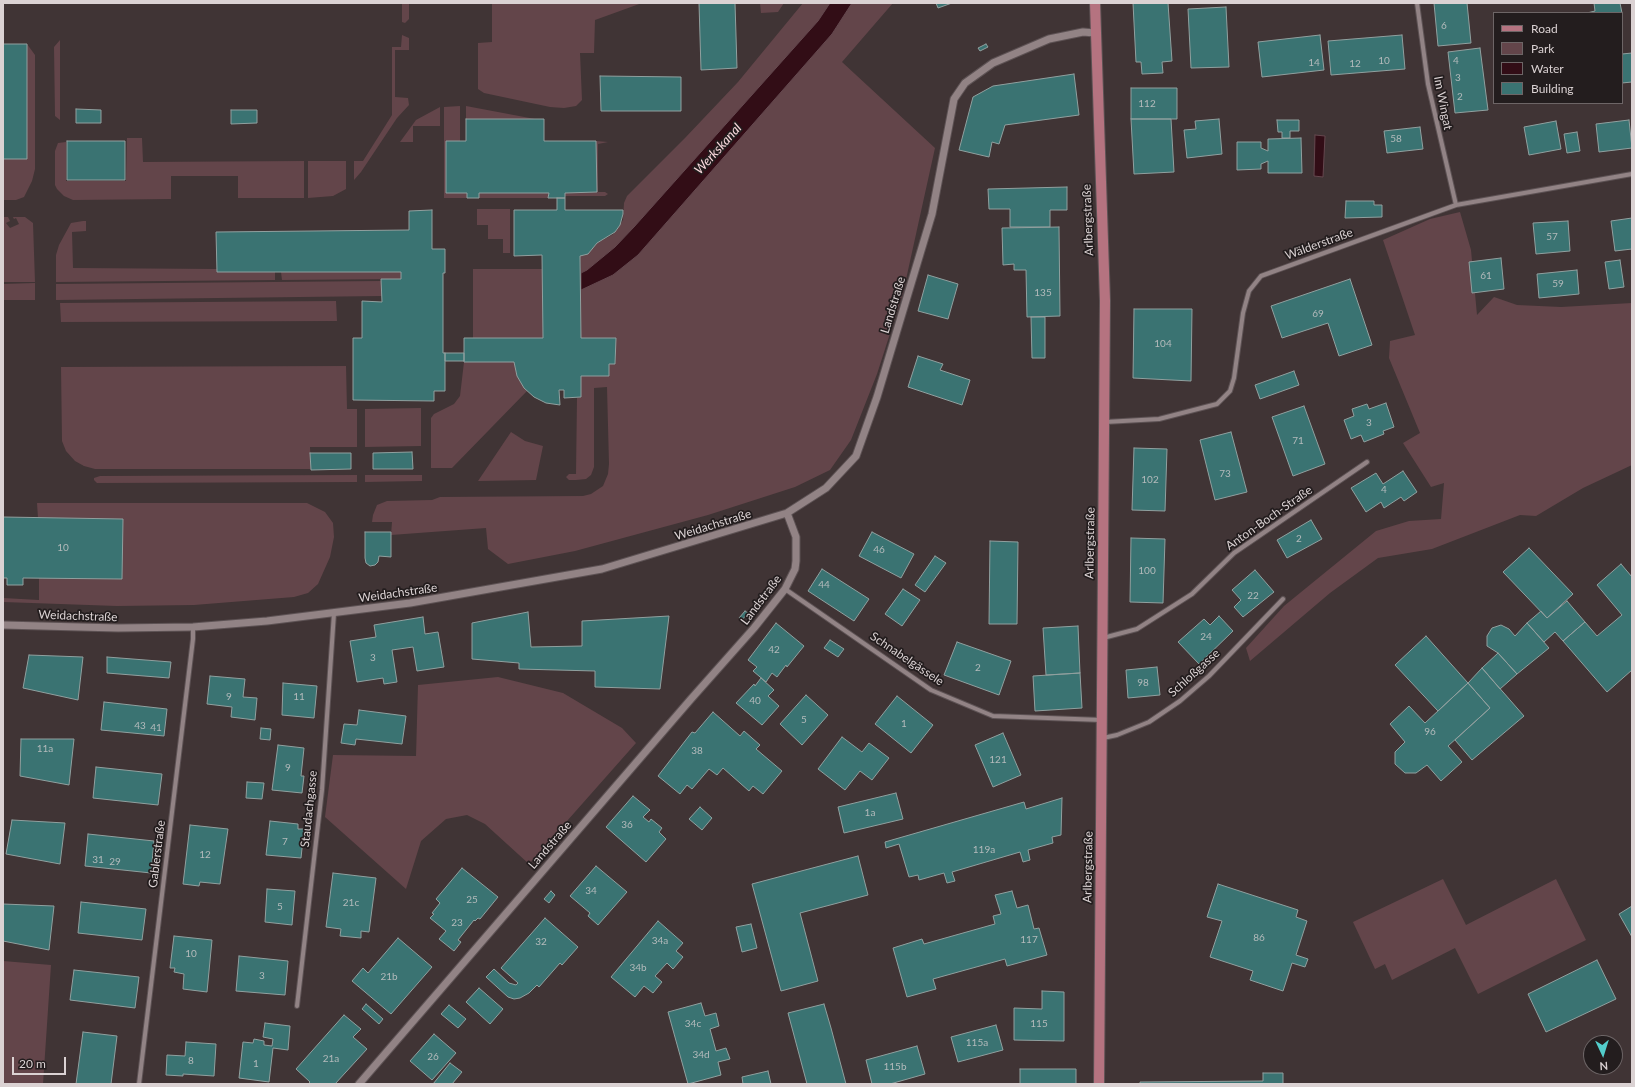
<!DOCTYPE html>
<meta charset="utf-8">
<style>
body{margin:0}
#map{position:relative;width:1635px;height:1087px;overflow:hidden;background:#403435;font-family:Lato,sans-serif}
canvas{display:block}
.frame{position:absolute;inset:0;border:4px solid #dbd2d3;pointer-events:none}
.legend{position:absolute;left:1493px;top:12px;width:130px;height:92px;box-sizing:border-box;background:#231d1e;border:1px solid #6d6566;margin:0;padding:5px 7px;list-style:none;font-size:12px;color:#dbd2d3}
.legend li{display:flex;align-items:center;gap:8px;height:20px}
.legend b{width:20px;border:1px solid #6d6566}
.north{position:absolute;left:1583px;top:1035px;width:40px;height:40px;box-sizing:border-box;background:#231d1e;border:1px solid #6d6566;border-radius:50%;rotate:176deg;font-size:11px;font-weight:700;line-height:16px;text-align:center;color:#dbd2d3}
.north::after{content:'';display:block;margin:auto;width:14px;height:18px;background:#53cdcb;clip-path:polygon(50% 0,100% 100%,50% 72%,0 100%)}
.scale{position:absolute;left:12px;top:1057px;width:54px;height:18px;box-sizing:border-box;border:2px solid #dbd2d3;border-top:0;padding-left:5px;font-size:12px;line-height:14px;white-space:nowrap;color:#dbd2d3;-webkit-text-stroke:3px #231d1e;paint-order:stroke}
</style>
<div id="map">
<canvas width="1635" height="1087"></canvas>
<div class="frame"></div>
<ul class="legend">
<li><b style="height:5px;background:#b57380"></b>Road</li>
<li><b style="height:11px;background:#63454a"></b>Park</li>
<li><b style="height:11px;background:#320d16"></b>Water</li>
<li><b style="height:11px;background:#3a7372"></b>Building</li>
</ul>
<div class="north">N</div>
<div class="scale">20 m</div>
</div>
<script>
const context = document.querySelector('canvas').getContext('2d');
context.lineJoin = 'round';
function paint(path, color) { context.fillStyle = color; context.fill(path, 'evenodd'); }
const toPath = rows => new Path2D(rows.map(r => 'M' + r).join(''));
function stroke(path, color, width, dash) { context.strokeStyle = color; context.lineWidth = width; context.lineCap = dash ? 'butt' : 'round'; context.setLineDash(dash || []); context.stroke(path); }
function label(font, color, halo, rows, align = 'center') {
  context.font = font + ' Lato,sans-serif'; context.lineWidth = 3.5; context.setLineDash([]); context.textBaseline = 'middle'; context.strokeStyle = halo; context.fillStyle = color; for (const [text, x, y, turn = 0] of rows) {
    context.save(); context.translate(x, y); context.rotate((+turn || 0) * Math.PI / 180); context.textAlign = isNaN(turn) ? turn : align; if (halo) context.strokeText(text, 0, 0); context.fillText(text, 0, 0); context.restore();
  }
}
paint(toPath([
 [402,3,409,3,409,19,405,23,402,22],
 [492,3,642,3,595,20,594,53,580,53,582,100,576,106,564,108,550,107,484,93,478,89,478,43,492,42],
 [760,3,784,3,778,12,761,13],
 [803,3,830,3,818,21,634,227,615,247,587,270,581,273,580,256,588,254,597,243,612,235,617,230,623,220,624,203,627,196,685,138,738,82],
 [852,3,893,3,842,62,935,148,903,293,877,374,851,440,830,470,795,487,708,515,575,551,508,564,488,549,486,528,391,535,392,522,372,522,373,515,377,505,387,501,432,500,440,497,583,496,591,494,603,486,608,474,609,464,607,387,594,388,594,467,591,475,586,479,576,480,569,480,566,477,569,474,576,474,577,398,581,397,581,376,609,376,609,364,615,364,616,355,616,338,581,338,581,290,613,275,638,255,832,34],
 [402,35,409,38,409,50,395,50,395,97,408,98,409,105,397,118,361,172,354,180,354,161,363,161,392,115,392,47,401,47],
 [60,40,60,120,55,116,54,47],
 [27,44,35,55,35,169,32,181,24,197,16,200,3,200,3,159,27,159],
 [460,106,460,141,446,141,446,193,467,193,467,198,444,198,444,107],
 [466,106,535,119,466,119],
 [440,107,440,126,413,126,413,142,400,142,416,120],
 [127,138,142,138,143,162,304,161,304,198,238,198,238,176,171,176,171,199,73,200,64,196,57,189,55,185,55,151,58,143,66,142,66,181,126,181],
 [596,141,608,142,598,144,598,192,605,192,608,194,605,196,565,196,565,193,596,192],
 [308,161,346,161,346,189,333,196,308,198],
 [479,193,549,193,548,198,479,198],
 [477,209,510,209,510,253,503,253,503,239,488,239,488,225,477,225],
 [1460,212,1471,250,1477,315,1494,297,1517,305,1561,307,1632,303,1632,465,1583,488,1536,516,1520,515,1432,549,1378,558,1330,593,1250,661,1246,648,1284,606,1376,531,1409,521,1441,519,1444,483,1431,487,1403,443,1420,433,1389,358,1390,341,1415,335,1383,240,1430,219],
 [3,217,8,217,10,221,6,223,10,228,19,224,16,218,14,219,13,217,25,217,33,223,35,282,3,282],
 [83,221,86,221,86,231,72,232,73,268,217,269,217,272,275,272,275,280,56,282,56,255,59,245,71,223],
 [473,269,542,269,543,338,473,338],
 [281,272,401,272,401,279,282,280],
 [381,281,382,296,56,300,56,284],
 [35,283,35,300,3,300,3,284],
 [336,301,337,321,61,322,60,303],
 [464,362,514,362,517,376,527,391,452,468,431,468,431,418,434,414,454,404,460,396],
 [346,366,347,409,357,409,357,447,310,447,311,469,95,469,84,466,75,461,66,451,62,441,61,367],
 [421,408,421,446,365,447,365,409],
 [511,432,525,441,543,446,536,480,478,481],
 [357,475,357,482,97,483,94,480,94,478,100,476],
 [365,475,422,475,422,481,365,482],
 [37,503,307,503,325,512,333,523,334,537,330,557,318,584,308,593,294,597,194,605,117,606,3,602,3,598,39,600,39,578,122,579,123,519,38,518],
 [498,677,563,693,622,728,636,743,529,864,485,824,467,815,446,819,421,841,406,889,325,817,333,755,416,756,418,685],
 [1443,879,1466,925,1556,879,1586,940,1478,994,1455,948,1392,980,1385,964,1375,969,1353,922],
 [3,961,51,965,43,1084,3,1084]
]), '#63454a');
const water = toPath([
 [830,3,852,3,832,34,638,255,613,275,581,290,581,273,587,270,615,247,634,227,818,21,830,3],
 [1315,135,1325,136,1323,177,1314,176,1315,135]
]);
paint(water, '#320d16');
stroke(water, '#65484f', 1);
const building = toPath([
 [699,3,735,3,737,68,701,70,699,3],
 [936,3,952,3,938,8,936,3],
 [1133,3,1168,3,1172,61,1162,62,1163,73,1142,74,1141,62,1136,62,1133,3],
 [1434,3,1467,3,1471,43,1438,46,1434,3],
 [1594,3,1620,3,1622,13,1587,13,1595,11,1594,3],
 [1226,7,1229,67,1191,68,1188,9,1226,7],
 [1320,35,1324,70,1262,77,1258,42,1320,35],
 [1402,35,1405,69,1331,75,1328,41,1402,35],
 [3,44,27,44,27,159,3,159,3,44],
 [986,44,988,47,980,51,978,48,986,44],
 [1480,48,1488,110,1455,113,1448,52,1480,48],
 [1632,53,1632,82,1622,83,1622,54,1632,53],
 [1074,74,1079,115,1005,125,999,144,992,142,989,157,959,150,973,97,993,86,1074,74],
 [600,76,681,77,681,111,601,111,600,76],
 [1131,88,1177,88,1177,119,1131,119,1131,88],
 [76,109,101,110,101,123,76,123,76,109],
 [231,110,257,110,257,123,231,124,231,110],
 [466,119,544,119,544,141,596,141,597,192,565,193,565,198,548,198,549,193,479,193,479,198,467,198,467,193,446,193,446,141,466,141,466,119],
 [1131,119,1171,119,1174,172,1134,174,1131,119],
 [1219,119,1222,154,1187,158,1184,130,1196,129,1195,121,1219,119],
 [1277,120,1299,120,1299,131,1290,131,1290,138,1282,138,1282,132,1278,132,1277,120],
 [1629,120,1632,148,1599,152,1596,124,1629,120],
 [1556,121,1561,149,1529,155,1524,127,1556,121],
 [1420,127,1423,149,1387,153,1384,131,1420,127],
 [1577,132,1580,151,1567,153,1564,134,1577,132],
 [1301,138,1302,173,1268,173,1268,161,1261,164,1261,169,1237,170,1237,142,1261,142,1261,148,1268,151,1268,139,1301,138],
 [67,141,125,141,125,180,67,180,67,141],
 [1067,187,1067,210,1050,210,1050,227,1010,227,1010,209,989,209,988,189,1067,187],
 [557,198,565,198,565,210,623,210,623,214,620,225,615,232,597,243,588,254,580,256,581,338,616,338,615,364,609,364,609,376,581,376,581,397,564,398,564,390,559,390,560,405,546,403,534,397,524,388,517,376,514,362,464,362,464,338,543,338,542,255,514,256,514,210,557,210,557,198],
 [1346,201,1374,201,1374,205,1382,205,1382,217,1345,218,1346,201],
 [432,210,432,249,445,249,445,273,443,273,443,353,445,353,445,391,434,391,434,401,353,400,353,338,362,338,362,301,382,302,381,279,401,279,401,272,217,272,216,232,409,230,409,211,432,210],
 [1632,218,1632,249,1615,251,1611,221,1632,218],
 [1568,221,1570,251,1536,254,1533,223,1568,221],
 [1059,227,1060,316,1027,317,1026,270,1014,270,1014,264,1003,265,1002,228,1059,227],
 [1501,258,1504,289,1472,293,1469,262,1501,258],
 [1620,260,1624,287,1609,289,1605,262,1620,260],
 [1577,270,1579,294,1539,298,1537,274,1577,270],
 [928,275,958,284,948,319,918,311,928,275],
 [1350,279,1372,345,1339,356,1328,323,1282,338,1271,306,1350,279],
 [1134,309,1192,309,1191,381,1133,378,1134,309],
 [1031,317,1045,317,1045,358,1032,358,1031,317],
 [445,353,464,353,464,361,445,361,445,353],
 [918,356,943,364,940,370,970,380,962,405,908,387,918,356],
 [1294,371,1299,385,1260,399,1255,385,1294,371],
 [1386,403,1394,427,1383,431,1384,434,1364,442,1361,435,1351,439,1344,420,1354,416,1352,409,1367,404,1369,409,1386,403],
 [1304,406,1325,464,1293,476,1272,417,1304,406],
 [1231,432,1247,492,1215,500,1200,440,1231,432],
 [1134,448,1167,449,1165,511,1132,510,1134,448],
 [412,452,413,469,373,469,373,453,412,452],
 [310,453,351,453,351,469,311,470,310,453],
 [1403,471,1417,492,1404,501,1401,497,1384,508,1381,502,1366,512,1351,488,1376,473,1383,484,1403,471],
 [3,517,123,519,122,579,23,578,23,585,7,585,7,578,3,578,3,517],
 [1311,520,1322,539,1287,558,1277,540,1311,520],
 [365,532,391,532,391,557,379,556,378,562,375,565,370,566,366,563,365,558,365,532],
 [872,532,914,554,901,578,859,556,872,532],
 [1131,538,1165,539,1163,603,1130,602,1131,538],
 [990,541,1018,542,1017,624,989,624,990,541],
 [1529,548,1573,594,1547,618,1503,572,1529,548],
 [935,556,946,563,925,592,915,585,935,556],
 [1621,564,1632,577,1632,670,1607,692,1563,641,1585,622,1597,636,1622,615,1597,585,1621,564],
 [822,569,869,599,854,621,808,591,822,569],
 [1255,570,1274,592,1243,617,1234,607,1241,600,1232,590,1255,570],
 [903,589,920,600,902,626,885,614,903,589],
 [1567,601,1585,622,1563,641,1555,632,1544,642,1527,623,1541,611,1547,618,1567,601],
 [745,611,748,613,742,620,739,618,745,611],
 [528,612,531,647,582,646,582,621,669,616,660,689,595,687,595,671,519,669,519,663,472,659,472,623,528,612],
 [1219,616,1233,631,1199,664,1178,642,1204,619,1210,625,1219,616],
 [423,617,425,634,438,632,444,667,417,671,413,647,392,650,397,682,384,684,383,678,357,682,350,641,376,637,374,625,423,617],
 [776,623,804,646,787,667,786,665,777,677,772,673,766,682,753,671,757,667,748,660,776,623],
 [1527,623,1549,648,1517,674,1498,653,1487,646,1487,636,1492,628,1501,625,1509,629,1515,636,1527,623],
 [1078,626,1080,673,1046,675,1043,628,1078,626],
 [1426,636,1468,683,1438,711,1395,665,1426,636],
 [830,640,844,649,838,657,824,648,830,640],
 [957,642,1011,661,999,695,944,675,957,642],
 [1498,653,1517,674,1500,689,1482,668,1498,653],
 [29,655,83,657,78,700,23,688,29,655],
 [107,657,171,662,169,678,107,673,107,657],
 [1157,667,1160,695,1128,698,1126,670,1157,667],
 [1482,668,1524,716,1472,760,1455,740,1490,708,1468,683,1482,668],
 [1080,673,1082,708,1035,711,1033,676,1080,673],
 [210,676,245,679,243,697,257,698,255,720,231,717,232,707,207,704,210,676],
 [761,678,774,690,768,696,779,706,762,725,736,703,754,684,755,686,761,678],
 [283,683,317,686,314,718,282,715,283,683],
 [1468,683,1490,708,1448,746,1462,762,1441,781,1427,765,1416,773,1405,773,1395,764,1395,752,1405,742,1390,724,1409,706,1425,723,1468,683],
 [806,695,828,715,802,745,780,724,806,695],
 [897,696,933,725,911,753,875,724,897,696],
 [104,702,167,709,164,736,101,730,104,702],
 [359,710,406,716,402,744,356,739,355,745,341,743,344,724,357,725,359,710],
 [713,712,740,736,744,731,760,745,756,749,782,771,763,794,753,786,749,791,723,768,717,775,709,769,692,789,687,785,680,794,658,776,692,732,695,733,713,712],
 [261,728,271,729,270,740,260,739,261,728],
 [1003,733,1021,775,993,787,975,745,1003,733],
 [842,737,862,752,869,743,889,758,872,780,860,771,845,790,818,769,842,737],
 [21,739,74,739,69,785,20,776,21,739],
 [278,745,304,748,301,776,304,776,302,793,272,790,278,745],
 [96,767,162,774,158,805,93,798,96,767],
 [247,782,264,783,262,799,246,798,247,782],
 [896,793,903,819,844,833,838,807,896,793],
 [633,796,650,810,643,817,649,822,651,819,662,828,659,832,666,839,646,862,606,827,633,796],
 [1062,798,1061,835,1052,837,1053,843,1028,850,1030,860,1023,862,1020,852,952,872,955,881,947,883,944,873,919,880,918,875,909,877,899,844,886,848,885,842,1024,802,1026,809,1062,798],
 [700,807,712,818,702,830,689,819,700,807],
 [12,820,65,823,60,864,6,854,12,820],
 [270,821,298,824,298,829,304,829,301,858,266,855,270,821],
 [190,825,228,829,220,884,200,882,199,886,183,884,190,825],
 [88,834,154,841,151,873,85,866,88,834],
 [858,856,868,895,800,913,818,981,781,991,752,884,858,856],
 [596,866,627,892,598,925,588,916,590,913,570,896,596,866],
 [462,868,498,897,480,919,478,918,475,921,474,920,458,940,461,942,454,951,439,939,446,931,430,918,434,914,432,913,440,903,436,899,462,868],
 [333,873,376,878,369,932,361,931,361,938,340,936,341,929,326,927,333,873],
 [1218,884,1298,910,1296,917,1307,921,1296,955,1308,959,1305,967,1292,963,1283,991,1250,980,1253,971,1210,957,1222,921,1207,917,1218,884],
 [267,889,295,891,292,925,265,922,267,889],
 [551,891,555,895,549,903,544,899,551,891],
 [1012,891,1017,908,1028,905,1034,929,1039,928,1047,955,1007,966,1005,959,933,979,936,989,907,997,893,948,922,939,924,944,995,924,993,916,1001,914,995,895,1012,891],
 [81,902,146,909,142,940,78,933,81,902],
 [3,904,54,906,49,950,3,941,3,904],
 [1632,906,1632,937,1619,914,1632,906],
 [545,918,578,947,562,965,560,963,539,987,537,985,529,993,520,998,514,999,508,997,486,977,494,969,509,983,516,985,518,983,501,968,545,918],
 [658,921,683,943,676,951,683,957,673,969,667,963,655,976,662,982,653,993,644,986,635,997,611,977,658,921],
 [751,924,757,948,742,952,736,927,751,924],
 [174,936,212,940,207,992,183,989,184,974,174,972,175,968,170,968,174,936],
 [398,938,432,967,391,1014,352,981,363,968,368,973,398,938],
 [239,956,288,961,285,995,236,991,239,956],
 [1597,960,1616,999,1546,1032,1528,994,1597,960],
 [74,970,139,977,135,1008,70,1000,74,970],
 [479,988,503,1009,490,1024,466,1002,479,988],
 [1042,991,1064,992,1064,1041,1014,1040,1014,1008,1042,1009,1042,991],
 [701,1003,705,1016,716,1013,719,1026,710,1029,716,1051,726,1048,730,1059,718,1062,721,1075,688,1084,668,1012,701,1003],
 [366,1004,383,1019,379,1024,362,1009,366,1004],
 [824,1004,831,1028,846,1084,807,1084,788,1013,824,1004],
 [449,1005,466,1019,458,1028,441,1014,449,1005],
 [344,1015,361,1029,353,1037,367,1049,335,1084,308,1084,310,1082,296,1069,344,1015],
 [265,1023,290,1026,288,1050,273,1048,269,1082,239,1078,243,1042,253,1043,254,1039,264,1041,264,1045,272,1046,273,1039,263,1037,265,1023],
 [996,1025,1003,1050,958,1062,951,1037,996,1025],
 [83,1032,117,1036,111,1084,76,1084,83,1032],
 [434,1034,456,1053,432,1080,410,1061,434,1034],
 [186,1042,216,1044,214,1076,183,1074,183,1076,166,1075,167,1055,185,1056,186,1042],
 [917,1046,925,1074,890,1084,872,1084,866,1060,917,1046],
 [450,1063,462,1072,452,1084,433,1084,450,1063],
 [1020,1069,1076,1069,1076,1084,1020,1084,1020,1069],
 [768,1071,771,1084,743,1084,742,1077,768,1071],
 [1263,1073,1283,1073,1283,1084,1140,1084,1140,1082,1263,1081,1263,1073]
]);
paint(building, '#3a7372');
stroke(building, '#90a09f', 1);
const minor = toPath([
 [1417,3,1428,84,1456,205],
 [1105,422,1159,419,1217,404,1230,391,1234,378,1243,313,1249,291,1261,276,1456,205,1632,174],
 [785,589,931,690,993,716,1102,720],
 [1103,638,1137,629,1192,594,1234,553,1367,462],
 [1103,738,1117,735,1149,722,1180,701,1209,676,1283,599],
 [297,1006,322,790,334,613],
 [139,1084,193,639,193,627]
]);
const tertiary = toPath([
 [3,625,118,628,193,627,267,621,410,603,602,569,787,513,826,488,856,456,877,397,932,214,954,99,965,83,993,63,1049,39,1083,32,1095,33],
 [359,1084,691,699,754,628,785,589,795,569,796,561,796,537,787,513]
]);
const primary = toPath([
 [1095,3,1105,301,1099,1084]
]);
stroke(minor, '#5d5254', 6);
stroke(tertiary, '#5d5254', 9);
stroke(primary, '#5d5254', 12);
stroke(minor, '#928385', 4);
stroke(tertiary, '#928385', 7);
stroke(primary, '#b57380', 10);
label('10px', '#b3babb', null, [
 ["6",1444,26],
 ["10",1384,61],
 ["4",1456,61],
 ["14",1314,63],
 ["12",1355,64],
 ["3",1458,78],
 ["2",1460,97],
 ["112",1147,104],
 ["58",1396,139],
 ["57",1552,237],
 ["61",1486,276],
 ["59",1558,284],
 ["135",1043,293],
 ["69",1318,314],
 ["104",1163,344],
 ["3",1369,423],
 ["71",1298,441],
 ["73",1225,474],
 ["102",1150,480],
 ["4",1384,490],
 ["2",1299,539],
 ["10",63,548],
 ["46",879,550],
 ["100",1147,571],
 ["44",824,585],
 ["22",1253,596],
 ["24",1206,637],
 ["42",774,650],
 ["3",373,658],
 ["2",978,668],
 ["98",1143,683],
 ["9",229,697],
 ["11",299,697],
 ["40",755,701],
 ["5",804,720],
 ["1",904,724],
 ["43",140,726],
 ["41",156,728],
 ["96",1430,732],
 ["11a",45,749],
 ["38",697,751],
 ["121",998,760],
 ["9",288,768],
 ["1a",870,813],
 ["36",627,825],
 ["7",285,842],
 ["119a",984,850],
 ["12",205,855],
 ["31",98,860],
 ["29",115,862],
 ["34",591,891],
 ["25",472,900],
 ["21c",351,903],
 ["5",280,907],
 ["23",457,923],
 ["86",1259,938],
 ["117",1029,940],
 ["34a",660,941],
 ["32",541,942],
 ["10",191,954],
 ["34b",638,968],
 ["3",262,976],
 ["21b",389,977],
 ["34c",693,1024],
 ["115",1039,1024],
 ["115a",977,1043],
 ["34d",701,1055],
 ["26",433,1057],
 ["21a",331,1059],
 ["8",191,1061],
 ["1",256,1064],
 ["115b",895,1067]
]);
label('12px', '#dbd2d3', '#231d1e', [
 ["Im Wingat",1443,103,79],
 ["Arlbergstraße",1088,220,-92],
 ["Wälderstraße",1319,244,-20],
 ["Landstraße",893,305,-73],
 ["Anton-Boch-Straße",1269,518,-35],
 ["Weidachstraße",713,525,-17],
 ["Arlbergstraße",1090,543,-89],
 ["Weidachstraße",398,593,-8],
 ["Landstraße",761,600,-53],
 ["Weidachstraße",78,616,2],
 ["Schnabelgässele",907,659,34],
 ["Schloßgasse",1194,673,-42],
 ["Staudachgasse",309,809,-84],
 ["Landstraße",550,845,-49],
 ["Gablerstraße",157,854,-83],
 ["Arlbergstraße",1088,867,-89]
]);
label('italic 13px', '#f9d9dd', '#231d1e', [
 ["Werkskanal",718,149,-48]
]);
</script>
